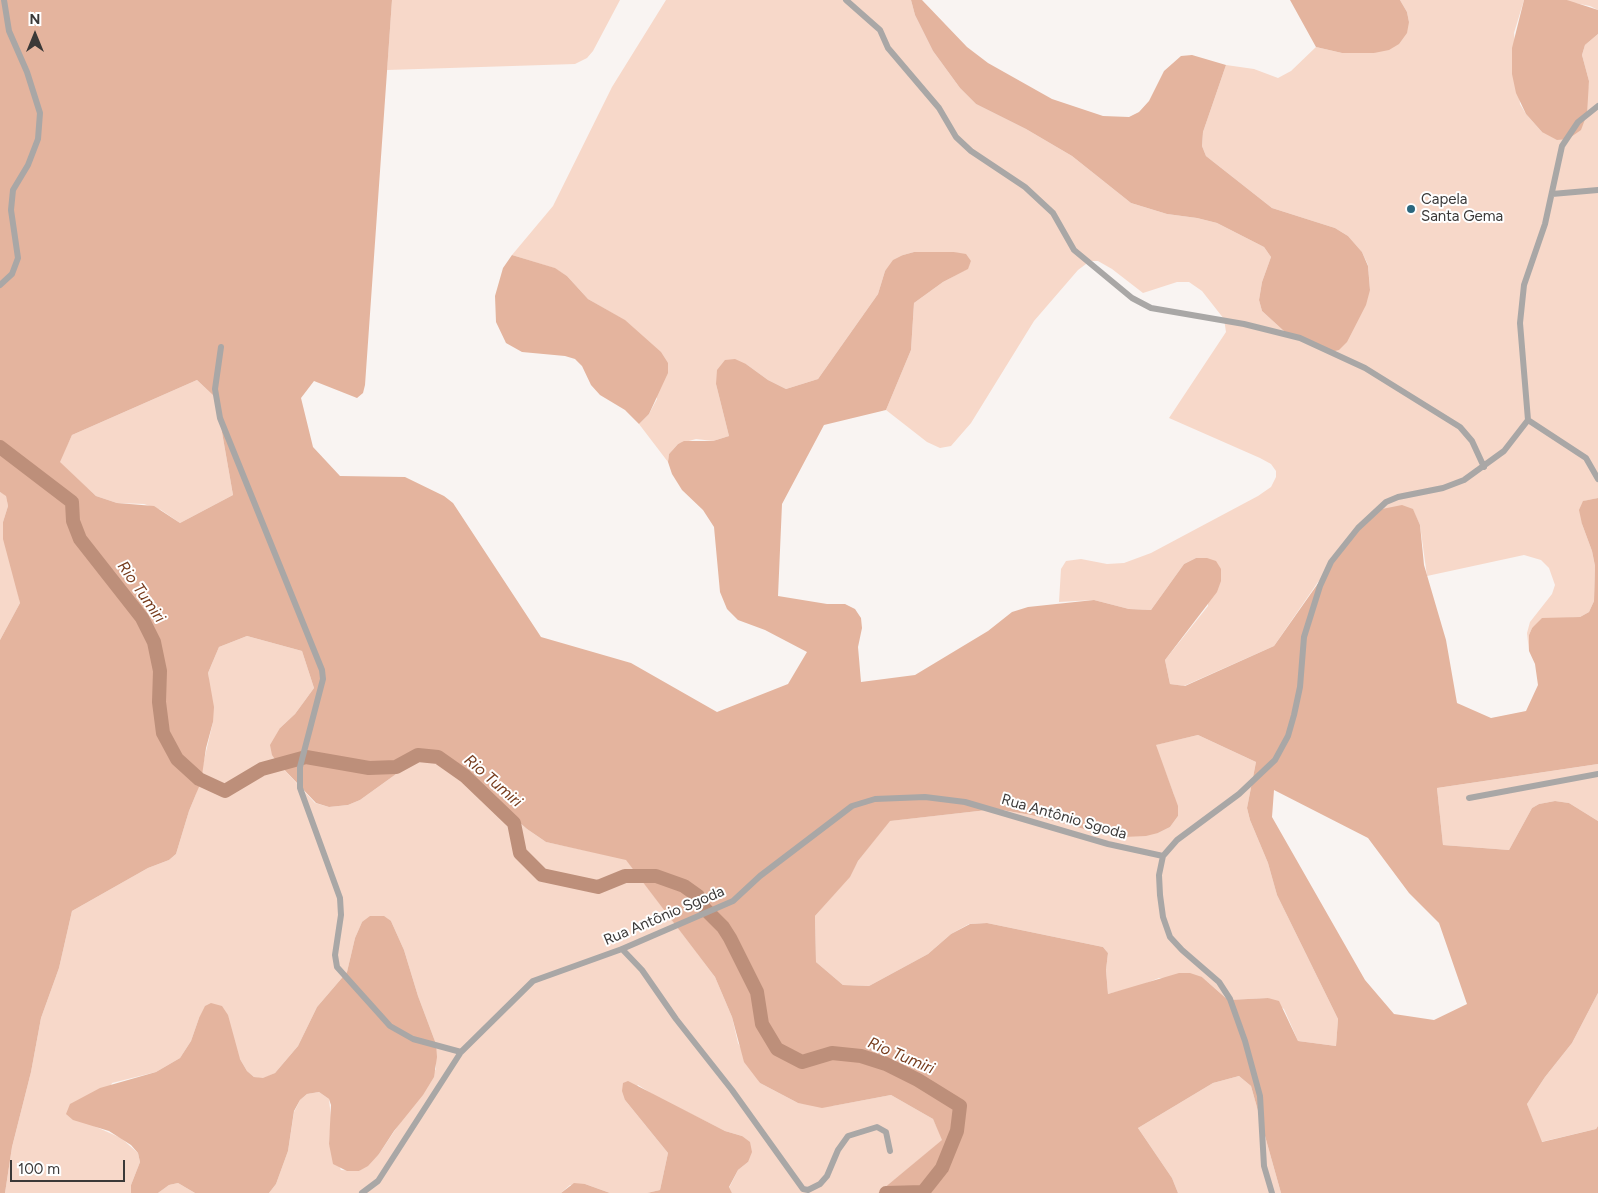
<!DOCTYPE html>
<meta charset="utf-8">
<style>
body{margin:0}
#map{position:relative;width:1598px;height:1193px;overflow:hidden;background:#f9f4f2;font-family:Figtree,sans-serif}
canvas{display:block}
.north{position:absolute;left:10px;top:10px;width:50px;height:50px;-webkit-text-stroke:4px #fff;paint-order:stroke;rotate:0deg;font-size:14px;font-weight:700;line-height:20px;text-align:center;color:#3b3938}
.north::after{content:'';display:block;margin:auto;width:18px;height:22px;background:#3b3938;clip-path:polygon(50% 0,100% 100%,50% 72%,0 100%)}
.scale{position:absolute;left:10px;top:1160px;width:115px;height:22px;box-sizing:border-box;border:2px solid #3b3938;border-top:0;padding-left:6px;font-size:15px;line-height:18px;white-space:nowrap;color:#3b3938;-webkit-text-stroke:4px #fff;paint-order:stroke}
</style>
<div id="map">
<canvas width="1598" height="1193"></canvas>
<div class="north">N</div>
<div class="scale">100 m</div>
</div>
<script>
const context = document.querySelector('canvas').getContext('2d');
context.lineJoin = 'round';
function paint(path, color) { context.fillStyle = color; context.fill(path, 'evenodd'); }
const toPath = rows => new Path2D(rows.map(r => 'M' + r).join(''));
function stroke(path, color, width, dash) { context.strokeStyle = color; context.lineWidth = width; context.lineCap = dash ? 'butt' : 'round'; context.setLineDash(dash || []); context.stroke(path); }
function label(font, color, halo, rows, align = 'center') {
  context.font = font + ' Figtree,sans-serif'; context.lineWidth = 4; context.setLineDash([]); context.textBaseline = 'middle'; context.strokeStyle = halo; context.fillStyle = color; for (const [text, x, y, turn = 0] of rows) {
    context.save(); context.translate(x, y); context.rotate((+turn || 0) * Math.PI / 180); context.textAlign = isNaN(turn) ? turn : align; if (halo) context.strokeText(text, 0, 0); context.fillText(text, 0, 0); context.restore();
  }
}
paint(toPath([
 [392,0,620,0,593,51,587,58,575,64,387,70],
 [666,0,911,0,915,15,933,51,960,88,976,104,1026,129,1072,156,1131,203,1167,214,1197,218,1217,223,1264,247,1271,257,1262,282,1259,300,1262,311,1285,332,1370,290,1368,265,1362,252,1348,236,1335,228,1272,208,1206,156,1202,146,1203,132,1226,65,1254,69,1278,78,1291,71,1316,47,1342,53,1374,53,1409,22,1407,12,1400,0,1524,0,1514,33,1520,104,1526,114,1542,132,1587,94,1589,81,1582,55,1585,45,1598,34,1598,498,1584,501,1582,524,1592,551,1595,566,1594,601,1589,612,1580,617,1568,618,1532,628,1529,635,1529,651,1527,633,1530,622,1552,594,1555,585,1549,568,1541,560,1524,555,1427,576,1420,525,1413,510,1318,582,1274,646,1184,686,1170,684,1165,660,1208,606,1207,558,1196,558,1184,564,1151,610,1129,609,1094,600,1059,602,1061,569,1066,561,1081,559,1107,564,1124,563,1151,553,1258,496,1271,487,1276,477,1276,471,1271,464,1260,458,1169,418,1226,332,1224,319,1202,291,1189,282,1177,282,1143,293,1112,269,1098,261,1090,261,1078,270,1034,321,971,423,951,446,940,448,927,442,886,410,911,350,914,303,943,282,967,269,971,261,954,252,914,252,903,255,885,271,878,294,818,379,786,389,768,380,746,364,716,384,729,436,713,441,696,439,678,444,669,454,668,462,639,424,649,414,657,399,639,334,624,320,588,299,567,276,554,268,512,255,553,206,612,87],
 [1567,0,1598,0,1598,10,1590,6,1569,2],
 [197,380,216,398,233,495,180,523,161,510,144,504,117,503,96,496,59,462,72,435],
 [0,492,6,495,8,506,3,522,20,603,0,640],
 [247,636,302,651,314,688,295,714,280,728,277,762,315,803,329,807,348,805,360,800,417,759,450,762,527,829,546,842,626,859,715,977,732,1017,738,1043,760,1083,798,1103,832,1106,891,1095,933,1119,943,1140,878,1193,732,1193,729,1188,738,1170,748,1162,742,1136,725,1131,655,1096,638,1085,625,1100,668,1153,660,1190,647,1193,610,1193,585,1184,570,1185,561,1193,269,1193,276,1184,288,1151,294,1112,300,1100,307,1094,319,1092,329,1099,331,1118,329,1144,341,1170,359,1171,379,1154,436,1069,436,1044,418,996,404,950,391,921,362,922,355,938,347,972,317,1007,298,1046,275,1073,263,1079,254,1077,247,1071,240,1059,199,1018,191,1041,180,1058,156,1072,112,1083,94,1126,121,1138,138,1153,140,1162,131,1185,131,1193,5,1193,12,1147,31,1072,41,1018,59,968,72,911,148,868,169,860,176,854,189,811,196,794,213,722,208,673,219,647],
 [1198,735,1256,762,1247,808,1250,820,1268,863,1277,895,1338,1019,1336,1046,1298,1041,1284,1009,1268,998,1228,1000,1202,977,1159,978,1139,986,1108,994,1106,970,1108,953,1103,947,987,923,969,924,951,934,928,954,869,986,843,985,816,962,815,916,849,877,858,861,889,821,996,809,1031,815,1103,834,1158,833,1170,827,1178,816,1174,795,1155,745],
 [1598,764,1598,821,1569,803,1555,801,1539,804,1532,808,1509,850,1443,845,1437,788],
 [1598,993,1598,1126,1596,1129,1541,1142,1527,1104,1545,1077,1572,1043],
 [1239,1076,1251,1086,1281,1193,1178,1193,1172,1178,1138,1128,1213,1083],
 [178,1183,195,1193,158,1193,169,1185]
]), '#f7d8c9');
paint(toPath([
 [0,0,392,0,365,385,363,393,357,398,314,381,301,398,313,447,340,476,405,477,444,496,453,503,541,637,631,663,717,712,788,684,807,652,765,630,738,620,727,609,720,592,714,527,703,510,682,490,672,474,668,462,669,454,678,444,684,441,713,441,729,436,716,384,717,370,725,360,735,359,746,364,768,380,786,389,818,379,878,294,885,271,893,260,903,255,914,252,954,252,966,254,971,261,968,269,943,282,914,303,911,350,886,410,824,425,782,504,778,596,827,604,845,604,855,609,861,618,862,628,858,647,861,682,915,675,988,631,1012,612,1028,607,1094,600,1129,609,1151,610,1184,564,1196,558,1207,558,1216,561,1221,569,1221,581,1217,592,1165,660,1170,684,1185,686,1274,646,1350,538,1382,509,1402,505,1413,509,1420,525,1424,565,1446,640,1457,703,1491,718,1526,711,1538,685,1535,664,1529,651,1529,635,1532,628,1542,618,1580,617,1589,612,1594,601,1595,566,1592,551,1582,524,1579,510,1583,501,1598,498,1598,764,1437,788,1443,845,1509,850,1532,808,1539,804,1555,801,1569,803,1598,821,1598,993,1572,1043,1545,1077,1527,1104,1542,1142,1596,1129,1598,1126,1598,1193,1281,1193,1251,1086,1239,1076,1213,1083,1138,1128,1172,1178,1178,1193,878,1193,942,1140,933,1119,891,1095,822,1108,798,1103,760,1083,744,1062,732,1017,715,977,626,860,546,842,527,829,450,762,417,759,360,800,348,805,329,807,316,803,277,762,272,755,270,745,280,728,295,714,314,688,302,651,247,636,219,647,208,673,214,707,213,722,206,748,201,782,189,811,176,854,169,860,148,868,72,911,59,968,41,1018,31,1072,12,1147,5,1193,0,1193,0,640,20,603,3,539,3,522,8,506,6,496,0,492],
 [197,380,216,398,233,495,180,523,154,506,117,503,96,496,60,462,72,435],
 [1198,735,1256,762,1247,808,1250,820,1268,863,1277,895,1338,1019,1336,1046,1298,1041,1279,1001,1268,998,1228,1000,1202,977,1190,973,1179,973,1108,994,1106,970,1108,953,1103,947,987,923,970,924,951,934,928,954,869,986,843,985,816,962,815,916,850,877,858,861,890,821,996,809,1031,815,1084,829,1123,837,1146,836,1158,833,1170,827,1178,816,1178,806,1156,745],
 [1274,790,1368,838,1409,893,1439,923,1467,1004,1434,1020,1394,1014,1365,980,1272,817],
 [911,0,922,0,967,47,988,63,1052,99,1103,116,1129,117,1139,112,1149,101,1164,71,1181,56,1192,55,1226,65,1203,132,1202,146,1206,156,1272,208,1335,228,1348,236,1362,252,1368,266,1370,290,1366,305,1347,342,1339,350,1331,352,1285,332,1262,311,1259,300,1262,282,1271,257,1264,247,1217,223,1197,218,1167,214,1131,203,1072,156,1026,129,976,104,960,88,933,51,915,15],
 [1290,0,1400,0,1407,12,1409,22,1407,33,1399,44,1389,50,1374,53,1342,53,1316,47],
 [1524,0,1567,0,1598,10,1598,34,1585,45,1582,55,1589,81,1587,114,1581,130,1568,139,1557,140,1542,132,1526,114,1516,93,1512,74,1512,48],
 [512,255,555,268,567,276,588,299,625,320,661,352,668,363,668,373,649,414,639,424,625,410,600,395,591,385,582,366,575,359,565,356,522,352,506,343,496,322,495,296,503,268],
 [370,916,384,916,391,921,404,950,418,996,436,1044,437,1057,434,1077,423,1095,394,1131,379,1154,368,1166,359,1171,347,1171,333,1164,329,1144,331,1105,329,1099,319,1092,307,1094,300,1100,294,1111,288,1151,276,1184,269,1193,195,1193,178,1183,169,1185,158,1193,131,1193,131,1185,140,1162,138,1153,131,1145,109,1131,73,1120,66,1114,70,1104,100,1088,156,1072,180,1058,191,1041,199,1018,205,1006,211,1003,222,1006,228,1015,240,1059,247,1071,254,1077,263,1078,275,1073,298,1046,317,1007,347,972,355,938,362,922],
 [628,1081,725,1131,742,1136,750,1142,752,1152,748,1162,738,1170,729,1187,732,1193,647,1193,660,1190,668,1153,625,1100,622,1091,623,1083],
 [574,1183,585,1184,610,1193,561,1193]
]), '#e4b49e');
stroke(toPath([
 [0,447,72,502,73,521,80,539,142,618,154,642,160,671,159,702,163,733,177,759,199,779,225,791,262,769,306,757,369,768,396,767,418,755,438,757,465,776,514,823,520,853,542,875,598,887,625,876,656,876,684,886,698,896,705,909,723,927,730,938,757,992,762,1024,777,1049,802,1062,832,1053,861,1056,886,1064,918,1080,960,1106,957,1131,942,1168,923,1192,886,1193]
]), '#bd8f7a', 14);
stroke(toPath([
 [846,0,880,30,888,48,939,108,956,137,971,151,1025,187,1053,213,1074,250,1132,298,1151,308,1244,324,1300,338,1365,368,1460,427,1472,441,1484,467],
 [1552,194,1598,190],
 [0,285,12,274,18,258,11,210,13,190,28,165,38,139,40,113,27,72,9,31,4,0],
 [221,347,215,389,220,418,322,670,323,679,300,767,300,788,340,898,341,915,335,955,337,967,390,1026,413,1039,461,1052],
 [1528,420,1586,458,1598,479],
 [1469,798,1598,774],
 [622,949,642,970,676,1019,732,1090,803,1189,808,1190,820,1184,827,1176,838,1150,848,1136,877,1127,886,1132,890,1151],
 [362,1193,378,1181,461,1052,533,981,622,949,733,901,760,876,852,806,875,799,925,797,965,802,1108,844,1163,856],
 [1272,1193,1264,1166,1260,1096,1245,1041,1230,999,1219,982,1182,950,1170,937,1163,917,1160,895,1159,875,1163,856,1177,840,1239,794,1275,760,1288,736,1294,715,1300,687,1304,637,1320,586,1331,562,1358,528,1386,502,1398,497,1443,488,1464,480,1504,451,1528,420,1520,323,1524,285,1545,224,1562,146,1578,122,1598,106]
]), '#a9a7a6', 6);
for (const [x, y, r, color] of [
 [1411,209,5,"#2b677e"]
]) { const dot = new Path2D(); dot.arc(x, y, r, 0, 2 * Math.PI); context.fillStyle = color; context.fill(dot); stroke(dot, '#fff', 2); }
label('15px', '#3b3938', '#fff', [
 ["Capela",1421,200],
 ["Santa Gema",1421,217]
], 'left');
label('15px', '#3b3938', '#fff', [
 ["Rua Antônio Sgoda",1064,817,16],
 ["Rua Antônio Sgoda",664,916,-23]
]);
label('italic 16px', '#763b1c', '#fff', [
 ["Rio Tumiri",141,592,55],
 ["Rio Tumiri",493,781,41],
 ["Rio Tumiri",901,1056,23]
]);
</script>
